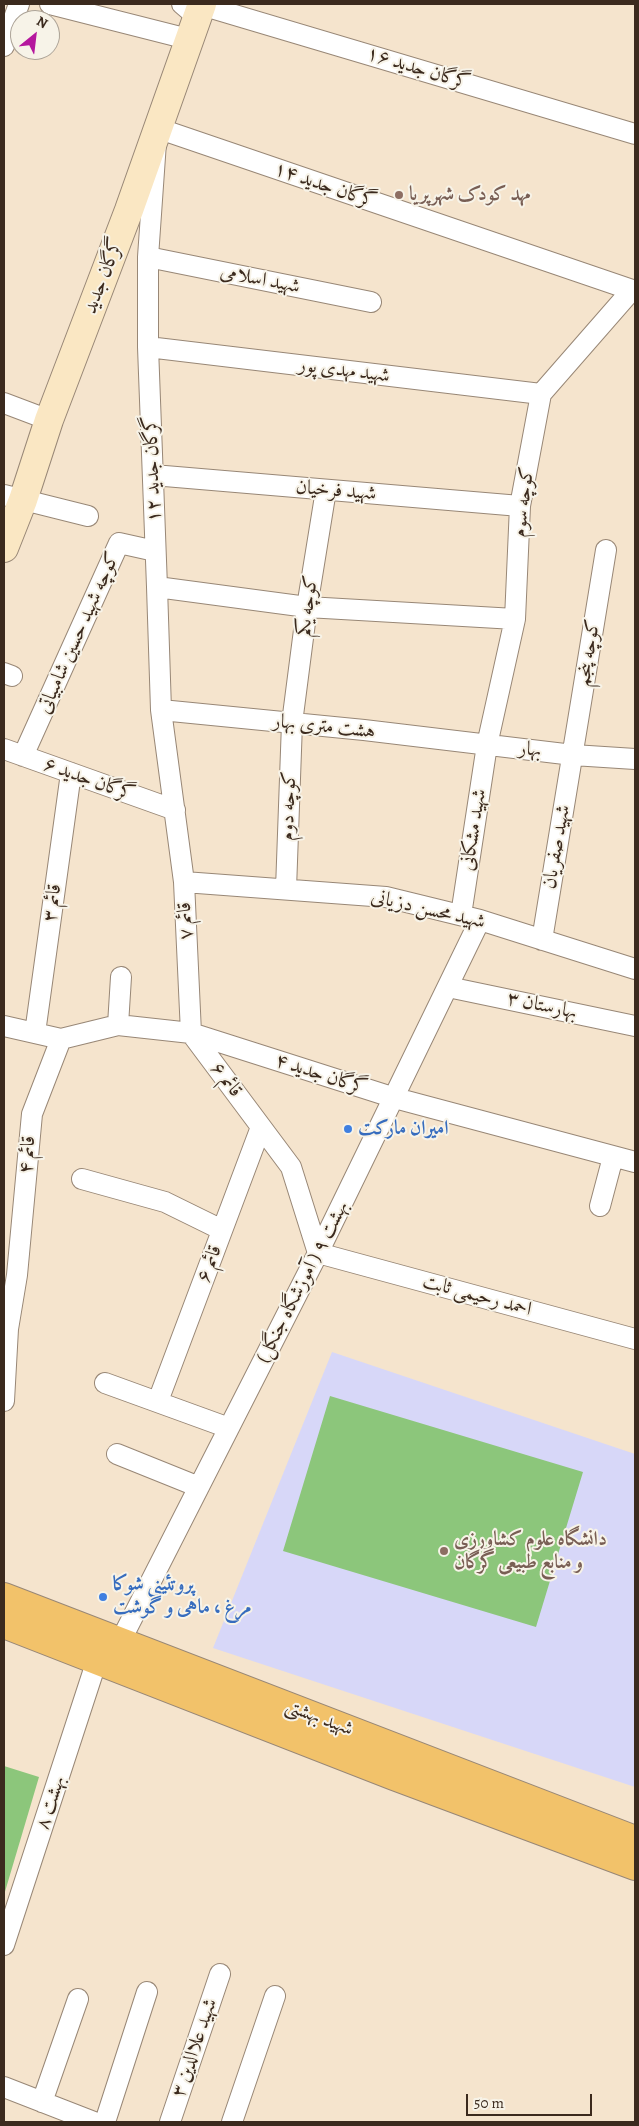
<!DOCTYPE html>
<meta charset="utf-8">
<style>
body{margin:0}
#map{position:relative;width:639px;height:2126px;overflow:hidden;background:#f5e4cd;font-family:Alegreya,serif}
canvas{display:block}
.frame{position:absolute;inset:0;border:5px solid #3b2a1e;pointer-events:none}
.north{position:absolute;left:10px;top:10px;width:50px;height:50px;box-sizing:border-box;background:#f7f3e8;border:1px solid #aca397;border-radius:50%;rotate:29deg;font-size:14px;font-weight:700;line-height:20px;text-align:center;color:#3b2a1e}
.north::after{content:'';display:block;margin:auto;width:18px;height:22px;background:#b5179e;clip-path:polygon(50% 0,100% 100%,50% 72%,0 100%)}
.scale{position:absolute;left:466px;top:2094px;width:126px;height:22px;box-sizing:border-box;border:2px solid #3b2a1e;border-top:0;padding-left:6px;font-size:15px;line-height:18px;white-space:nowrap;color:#3b2a1e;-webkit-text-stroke:4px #f7f3e8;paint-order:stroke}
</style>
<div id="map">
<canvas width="639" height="2126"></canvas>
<div class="frame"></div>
<div class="north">N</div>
<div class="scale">50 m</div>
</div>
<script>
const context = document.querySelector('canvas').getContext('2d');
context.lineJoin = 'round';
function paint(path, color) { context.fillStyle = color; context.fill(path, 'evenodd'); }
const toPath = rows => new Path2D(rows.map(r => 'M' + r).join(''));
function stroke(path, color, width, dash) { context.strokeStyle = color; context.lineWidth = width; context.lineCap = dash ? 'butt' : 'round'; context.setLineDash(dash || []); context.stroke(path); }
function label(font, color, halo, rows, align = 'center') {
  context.font = font + ' Alegreya,Amiri,serif'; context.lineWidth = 4; context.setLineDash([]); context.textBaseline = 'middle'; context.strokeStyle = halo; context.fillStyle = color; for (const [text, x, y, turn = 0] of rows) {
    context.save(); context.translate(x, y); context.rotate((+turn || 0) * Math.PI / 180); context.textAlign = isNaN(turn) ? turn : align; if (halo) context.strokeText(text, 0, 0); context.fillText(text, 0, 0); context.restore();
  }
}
paint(toPath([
 [332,1352,635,1454,635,1787,213,1648]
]), '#d7d7f8');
paint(toPath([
 [330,1396,583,1472,536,1627,283,1551],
 [4,1766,39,1777,4,1895]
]), '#8cc67b');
const minor = toPath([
 [50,4,188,39],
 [182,4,196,16],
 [201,5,635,134],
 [4,46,19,4],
 [148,257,371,302],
 [148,347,541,394],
 [4,403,49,420],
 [153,475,520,506],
 [4,495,88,516],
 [157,587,307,607,515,619],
 [4,673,12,676],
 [161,710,364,730,573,755,635,759],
 [4,749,175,810],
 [23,756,119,543,155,551],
 [184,882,386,897,480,920,635,969],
 [286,889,292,723,307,607,326,490],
 [461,915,487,745,515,619,520,506,541,394,631,291],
 [542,940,606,550],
 [448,987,635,1026],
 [118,1025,121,977],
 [4,1026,61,1039,118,1025,191,1033,395,1098,635,1162],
 [35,1033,71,773],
 [191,1033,184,882,161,710,157,587,148,347,148,257,157,128,635,291],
 [191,1033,291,1167,318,1253,635,1339],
 [82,1179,165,1202,222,1230],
 [600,1206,613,1157],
 [105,1383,229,1428],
 [4,1401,8,1329,17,1275,32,1114,61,1039],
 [158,1401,261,1127],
 [117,1454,199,1487],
 [120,1642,318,1253,480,920],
 [4,1945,97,1660],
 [4,2087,94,2122],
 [42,2102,78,1999],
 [105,2122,147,1992],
 [170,2122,220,1974],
 [232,2122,275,1996]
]);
const secondary = toPath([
 [4,548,23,500,49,420,129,210,202,4]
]);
const primary = toPath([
 [4,1597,635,1840],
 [4,1624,394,1776,635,1866]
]);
stroke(minor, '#988776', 22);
stroke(secondary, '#988776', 30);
stroke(primary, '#988776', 30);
stroke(minor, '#fff', 20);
stroke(secondary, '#fae7c3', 28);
stroke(primary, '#f2c26a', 28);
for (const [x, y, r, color] of [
 [399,195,5,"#8d6e63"],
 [348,1129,5,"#3f7fe0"],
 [444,1551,5,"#8d6e63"],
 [103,1597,5,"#3f7fe0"]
]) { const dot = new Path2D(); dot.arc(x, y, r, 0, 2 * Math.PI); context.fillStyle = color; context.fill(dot); stroke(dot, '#f7f3e8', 2); }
label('20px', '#3b2a1e', '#f7f3e8', [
 ["گرگان جدید ۱۶",418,69,17],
 ["گرگان جدید ۱۴",325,186,19],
 ["گرگان جدید",104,276,-69],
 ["شهید اسلامی",260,280,11],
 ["شهید مهدی پور",344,371,7],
 ["گرگان جدید ۱۲",153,469,-92],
 ["شهید فرخیان",336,491,5],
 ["کوچه سوم",524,502,-83],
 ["کوچه یکم",308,606,-82],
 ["کوچه شهید حسین شامبیاتی",79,633,-66],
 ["کوچه پنجم",589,653,-81],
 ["هشت متری بهار",324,727,6],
 ["بهار",530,750,6],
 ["گرگان جدید ۶",89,780,20],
 ["کوچه دوم",289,806,-88],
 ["شهید مشکانی",474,830,-81],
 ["شهید صفریان",557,847,-80],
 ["۳ قائم",53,903,-82],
 ["شهید محسن دزیانی",428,910,13],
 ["۷ قائم",186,921,-93],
 ["بهارستان ۳",542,1006,12],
 ["گرگان جدید ۴",321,1075,18],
 ["۶ قائم",226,1080,53],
 ["قائم ۴",28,1155,-85],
 ["قائم ۶",210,1264,-69],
 ["بهشت ۹ ( آموزشگاه جنگل)",303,1282,-63],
 ["احمد رحیمی ثابت",477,1296,15],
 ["شهید بهشتی",319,1718,21],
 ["۸ بهشت",51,1803,-72],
 ["۳ شهید علاالدین",195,2048,-71]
]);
label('bold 20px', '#785e54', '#f7f3e8', [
 ["مهد کودک شهرپریا",409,195],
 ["دانشگاه علوم کشاورزی",454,1540],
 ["و منابع طبیعی گرگان",454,1563]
], 'left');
label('bold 20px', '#366cbe', '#f7f3e8', [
 ["امیران مارکت",358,1129],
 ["پروتئینی شوکا",113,1585],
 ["مرغ‌ ، ماهی و گوشت",113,1608]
], 'left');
</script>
